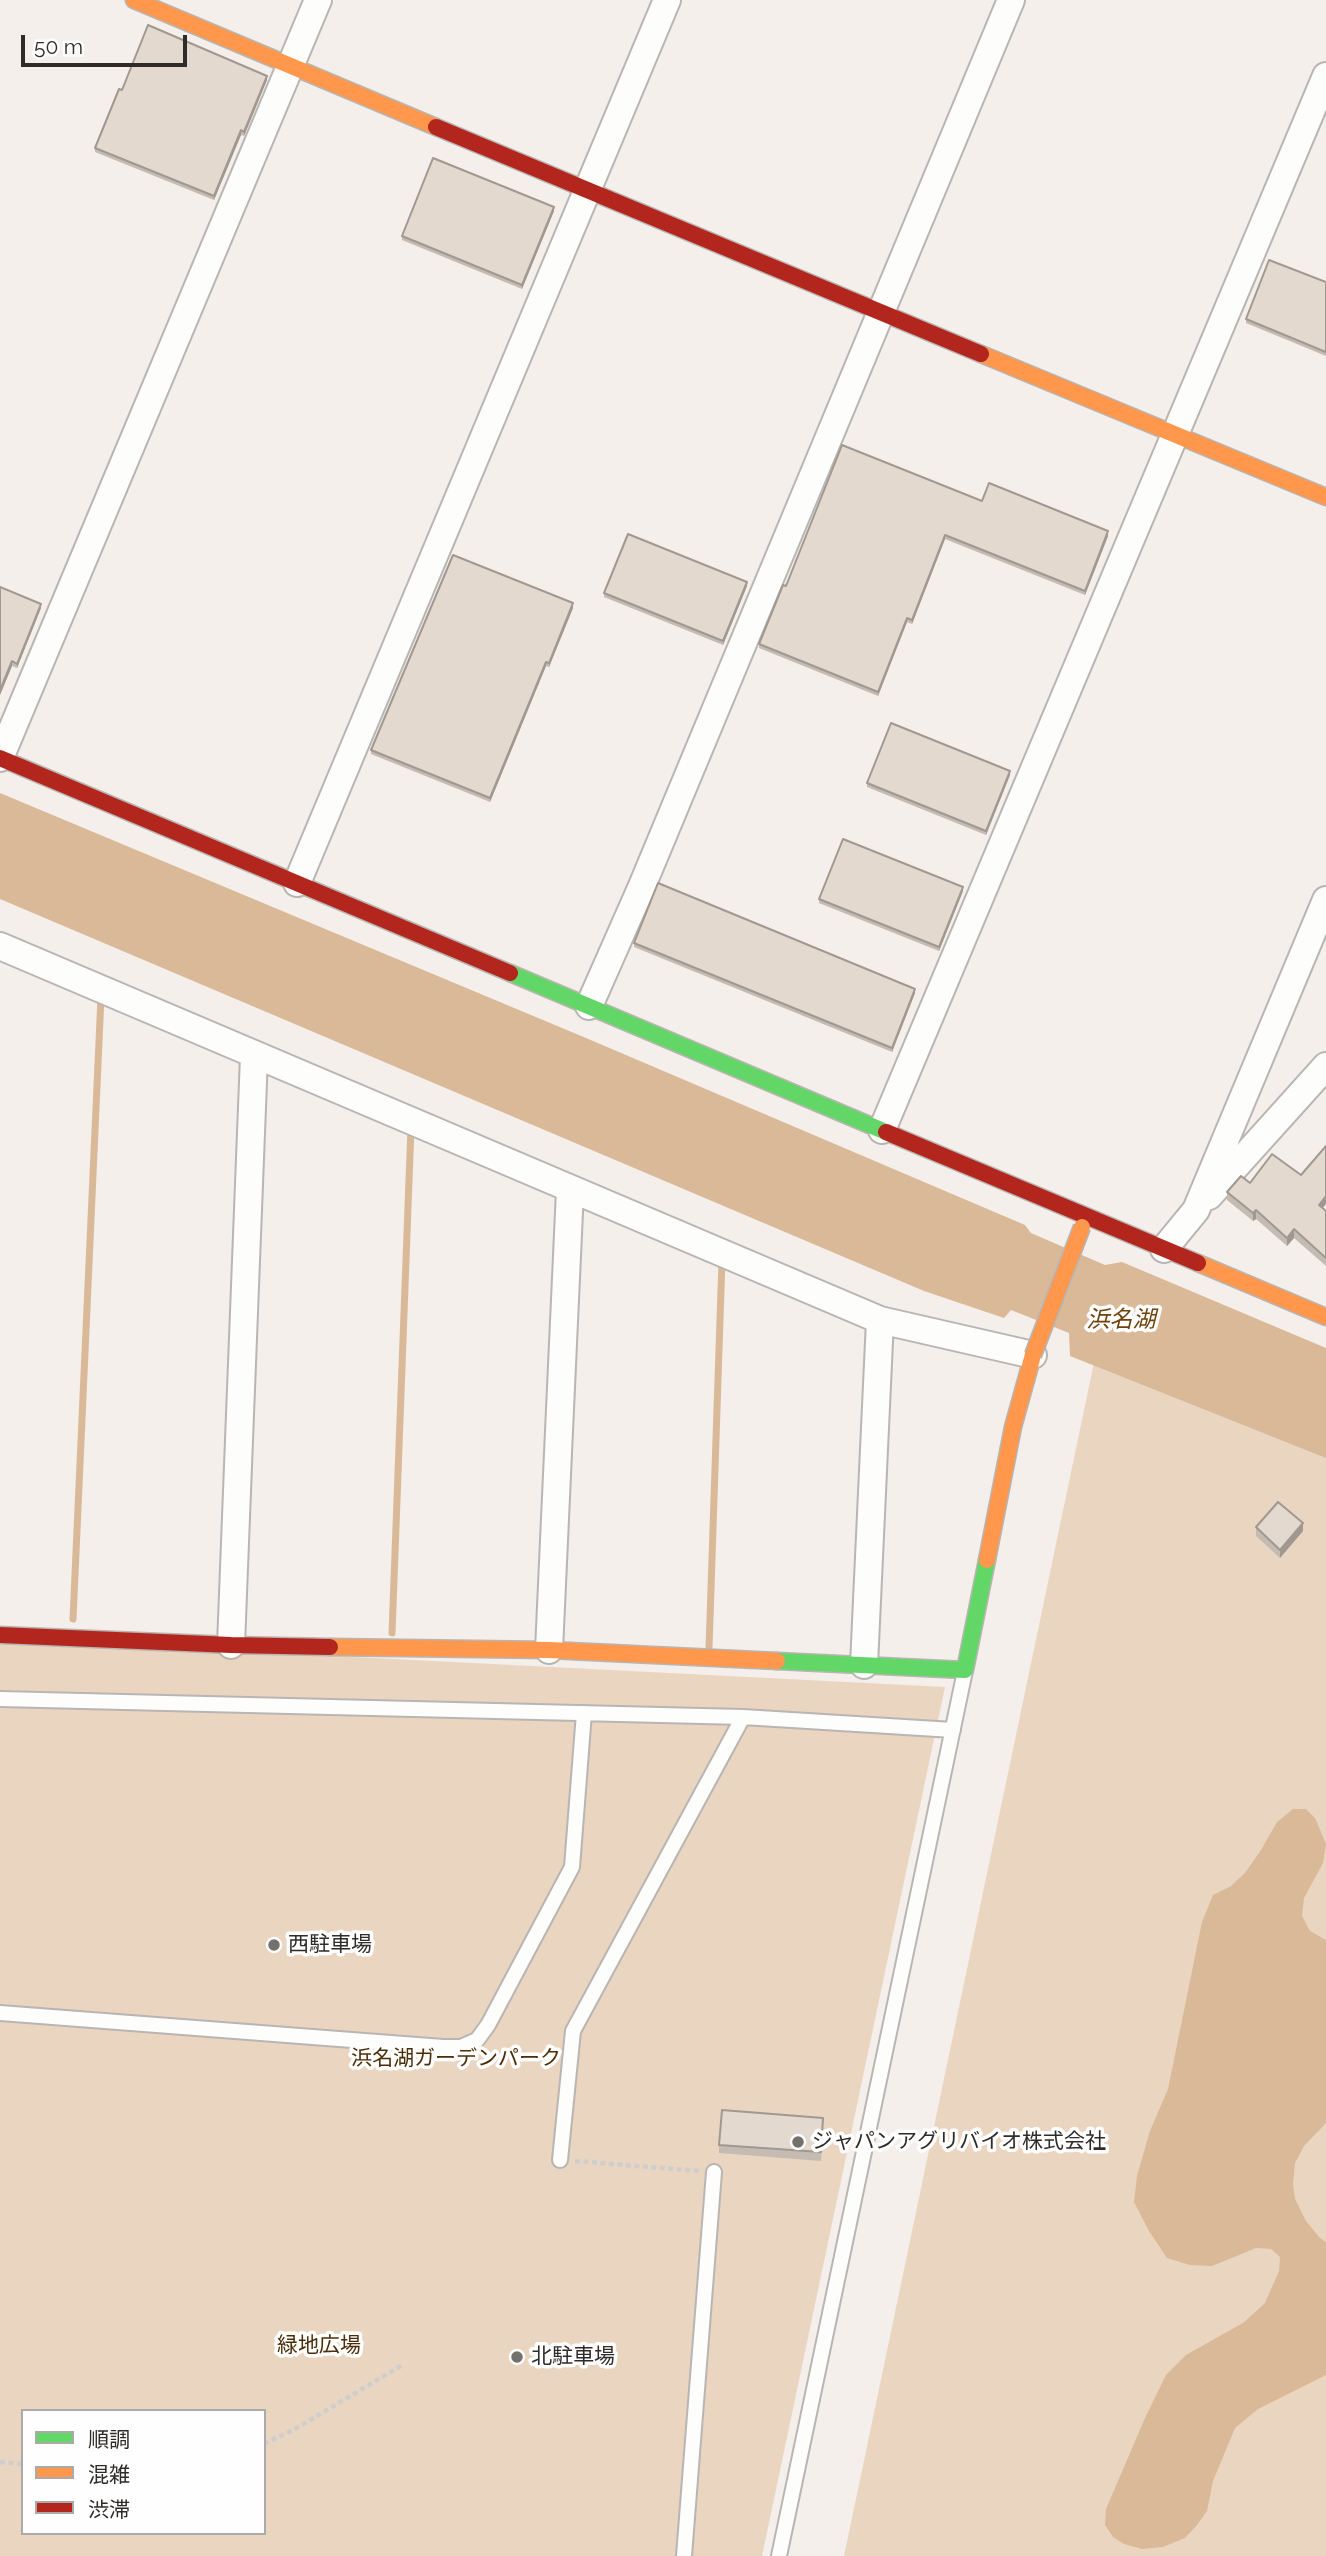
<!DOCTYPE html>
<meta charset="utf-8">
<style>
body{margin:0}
#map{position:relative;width:1326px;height:2556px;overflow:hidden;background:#f4efeb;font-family:Raleway,"Noto Sans JP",sans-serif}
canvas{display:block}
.legend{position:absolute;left:21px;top:2409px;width:245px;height:126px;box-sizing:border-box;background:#fefefe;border:2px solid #abaaa8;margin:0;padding:9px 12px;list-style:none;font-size:21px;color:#2f2b28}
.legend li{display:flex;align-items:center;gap:14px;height:35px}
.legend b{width:35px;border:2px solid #abaaa8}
.scale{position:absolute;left:21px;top:35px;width:166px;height:32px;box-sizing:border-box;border:4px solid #2f2b28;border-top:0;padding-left:9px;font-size:21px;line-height:24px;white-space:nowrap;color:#2f2b28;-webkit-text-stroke:5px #fefefe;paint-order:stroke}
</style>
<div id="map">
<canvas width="1326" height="2556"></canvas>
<ul class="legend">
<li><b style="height:9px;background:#63d668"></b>順調</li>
<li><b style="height:9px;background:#ff974d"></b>混雑</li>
<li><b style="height:9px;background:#b3261e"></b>渋滞</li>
</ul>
<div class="scale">50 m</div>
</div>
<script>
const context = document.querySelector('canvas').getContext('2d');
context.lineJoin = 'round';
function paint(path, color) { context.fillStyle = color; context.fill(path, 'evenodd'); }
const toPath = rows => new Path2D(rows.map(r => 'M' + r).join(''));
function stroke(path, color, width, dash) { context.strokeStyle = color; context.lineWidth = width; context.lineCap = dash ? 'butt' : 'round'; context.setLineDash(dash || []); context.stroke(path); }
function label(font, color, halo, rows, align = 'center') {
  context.font = font + ' Raleway,"Noto Sans JP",sans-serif'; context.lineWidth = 7; context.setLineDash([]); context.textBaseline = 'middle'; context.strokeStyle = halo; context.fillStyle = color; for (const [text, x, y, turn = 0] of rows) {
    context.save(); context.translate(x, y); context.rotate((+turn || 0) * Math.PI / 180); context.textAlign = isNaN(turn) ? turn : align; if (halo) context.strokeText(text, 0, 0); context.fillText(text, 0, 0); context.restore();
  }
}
paint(toPath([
 [1100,1334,1326,1423,1326,2556,844,2556],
 [0,1639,945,1687,762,2556,0,2556],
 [23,2411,264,2411,264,2533,23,2533]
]), '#ead5c1');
paint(toPath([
 [0,793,586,1038,1025,1225,1031,1233,1105,1265,1122,1262,1326,1348,1326,1458,1070,1356,1069,1333,1011,1310,1004,1318,924,1291,0,899],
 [1293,1809,1306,1809,1315,1818,1326,1844,1323,1863,1304,1898,1302,1916,1310,1931,1326,1940,1326,2123,1304,2146,1295,2163,1293,2184,1295,2199,1306,2221,1320,2238,1326,2242,1326,2375,1258,2409,1235,2428,1213,2481,1207,2511,1197,2525,1185,2538,1163,2547,1142,2549,1124,2544,1113,2537,1105,2525,1106,2509,1145,2418,1166,2375,1186,2355,1243,2323,1265,2303,1279,2271,1280,2257,1271,2249,1256,2248,1212,2266,1190,2265,1167,2258,1149,2231,1134,2202,1137,2176,1150,2131,1168,2089,1202,1922,1213,1895,1231,1886,1245,1873,1261,1850,1277,1822]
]), '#dab998');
stroke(toPath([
 [73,1619,101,997],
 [392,1633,411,1127],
 [709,1648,722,1260]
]), '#dab998', 7);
const lane = toPath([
 [0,1699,743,1717,953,1730],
 [0,2013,443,2047,461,2047,477,2040,488,2025,572,1867,584,1713],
 [560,2160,573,2031,743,1717],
 [684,2556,714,2172],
 [779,2556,965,1671]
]);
const street = toPath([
 [0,758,318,0],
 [297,883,667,0],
 [0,946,880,1320,1033,1355],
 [589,1006,642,886,1011,0],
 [882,1130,1326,76],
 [1209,1196,1326,1066],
 [1164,1249,1196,1210,1326,900],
 [231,1645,254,1056],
 [549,1650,570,1190],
 [864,1665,880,1320]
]);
const fast = toPath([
 [510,973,886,1132],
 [777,1661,965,1670,987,1560]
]);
const slow = toPath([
 [134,0,436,127],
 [981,354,1326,497],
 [1198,1263,1326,1317],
 [987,1560,1013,1427,1033,1355],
 [330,1647,549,1650,777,1661]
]);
const jam = toPath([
 [436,127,981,354],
 [0,758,510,973],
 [886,1132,1198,1263],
 [0,1635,231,1645,330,1647]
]);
stroke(lane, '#b9b5b2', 18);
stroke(street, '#b9b5b2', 30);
stroke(fast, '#b9b5b2', 19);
stroke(slow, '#b9b5b2', 19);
stroke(jam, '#b9b5b2', 19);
stroke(toPath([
 [575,2161,699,2171],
 [264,2444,295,2429,404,2364],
 [0,2462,23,2464]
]), '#cfcecc', 4.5, [5, 3.5]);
stroke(lane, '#fdfdfc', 14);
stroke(street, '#fdfdfc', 26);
stroke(fast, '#63d668', 16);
stroke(slow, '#ff974d', 16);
stroke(jam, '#b3261e', 16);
const slowBridge = toPath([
 [1033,1355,1082,1227]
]);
stroke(slowBridge, '#b9b5b2', 19, []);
stroke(slowBridge, '#ff974d', 16);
paint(toPath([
 [267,80,244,136,241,135,214,200,95,152,95,148,122,90],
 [554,211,522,289,402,240,402,236],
 [1326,282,1326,356,1246,323,1246,319],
 [982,501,1108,536,1085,595,945,539,912,624,907,622,878,696,759,648,759,644,786,586],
 [747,586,723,645,604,597,604,593],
 [0,587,41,608,17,668,12,666,0,695],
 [573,608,549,667,546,666,490,802,371,754,371,750],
 [1010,775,986,835,867,787,867,783],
 [963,891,939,951,819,903,819,899],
 [634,943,915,993,892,1052,634,947],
 [1250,1183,1323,1208,1326,1211,1326,1266,1294,1238,1287,1246,1256,1219,1253,1221,1227,1200,1227,1192],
 [1256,1527,1303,1531,1280,1558,1256,1536],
 [823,2127,821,2161,719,2153,719,2145]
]), '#c4bbb2');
paint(toPath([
 [267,76,267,80,244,136,244,132],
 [241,130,241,135,214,200,214,196],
 [554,207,554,211,522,289,522,285],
 [1108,531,1108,536,1085,595,1085,591],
 [945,535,945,539,912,624,912,620],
 [747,582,747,586,723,645,723,641],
 [573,603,573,608,549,667,549,663],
 [41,604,41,608,17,668,17,664],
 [907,618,907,622,878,696,878,692],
 [12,661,12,666,0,695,0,690],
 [546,662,546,666,490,802,490,798],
 [1010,771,1010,775,986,835,986,831],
 [963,887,963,891,939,951,939,947],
 [915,989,915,993,892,1052,892,1048],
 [1326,1196,1326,1204,1319,1213,1319,1205],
 [1256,1210,1256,1219,1253,1221,1253,1213],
 [1294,1229,1294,1238,1287,1246,1287,1238],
 [1303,1523,1303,1531,1280,1558,1280,1550]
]), '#a09891');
const building = toPath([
 [148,25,267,76,244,132,241,130,214,196,95,148,119,89,122,90,148,25],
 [433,158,554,207,522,285,402,236,433,158],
 [1269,260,1326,282,1326,352,1246,319,1269,260],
 [842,445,982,501,989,483,1108,531,1085,591,945,535,912,620,907,618,878,692,759,644,783,585,786,586,842,445],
 [628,534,747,582,723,641,604,593,628,534],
 [453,555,573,603,549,663,546,662,490,798,371,750,453,555],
 [0,587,41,604,17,664,12,661,0,690,0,587],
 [891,723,1010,771,986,831,867,783,891,723],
 [843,839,963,887,939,947,819,899,843,839],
 [658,883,915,989,892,1048,634,943,658,883],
 [1326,1146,1326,1196,1319,1205,1326,1211,1326,1258,1294,1229,1287,1238,1256,1210,1253,1213,1227,1192,1241,1176,1250,1183,1272,1154,1301,1175,1326,1146],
 [1278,1502,1303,1523,1280,1550,1256,1527,1278,1502],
 [722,2110,823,2118,821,2152,719,2145,722,2110]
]);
paint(building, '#e4d9cf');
stroke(building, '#a09891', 2);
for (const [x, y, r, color] of [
 [274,1945,7,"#74706c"],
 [798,2142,7,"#74706c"],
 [517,2357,7,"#74706c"]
]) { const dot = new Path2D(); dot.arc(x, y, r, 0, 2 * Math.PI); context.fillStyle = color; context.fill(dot); stroke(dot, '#fefefe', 2.5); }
label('21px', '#2f2b28', '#fefefe', [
 ["西駐車場",288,1945],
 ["ジャパンアグリバイオ株式会社",812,2142],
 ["北駐車場",531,2357]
], 'left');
label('21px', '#4c2d08', '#fefefe', [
 ["浜名湖ガーデンパーク",456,2059],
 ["緑地広場",319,2346]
]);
label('italic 23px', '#6e420a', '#fefefe', [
 ["浜名湖",1121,1320]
]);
</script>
